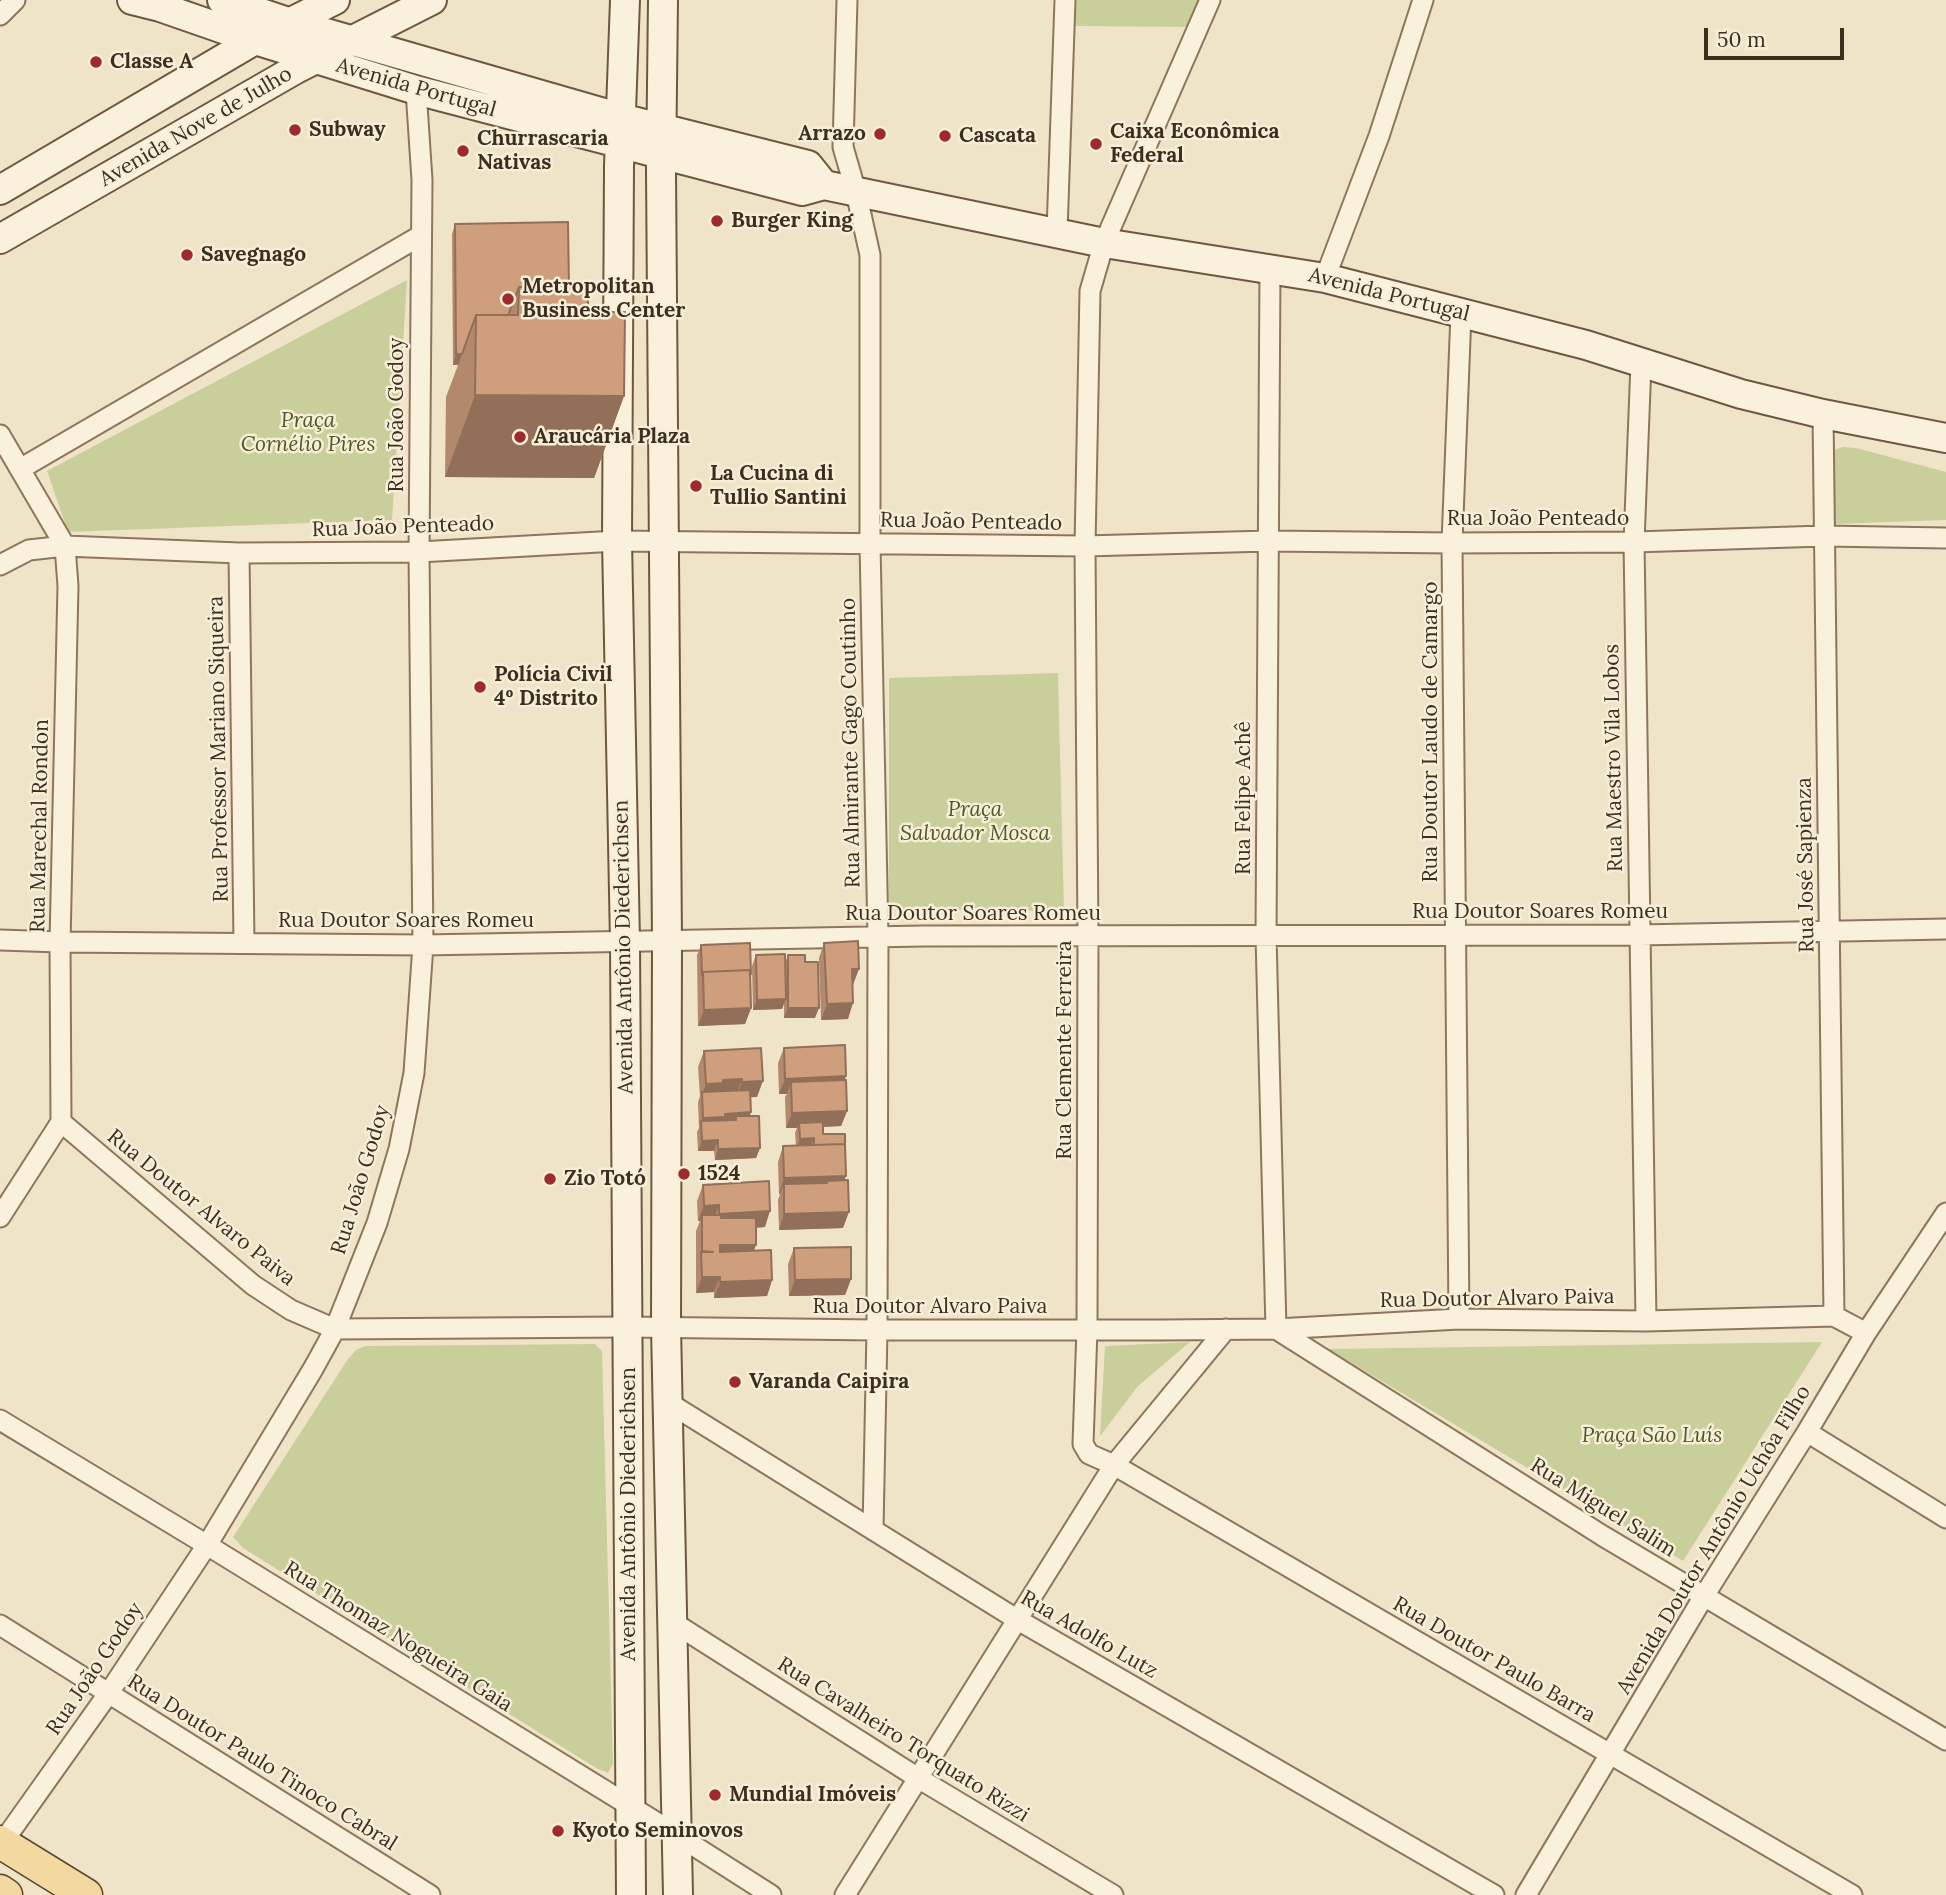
<!DOCTYPE html>
<meta charset="utf-8">
<style>
body{margin:0}
#map{position:relative;width:1946px;height:1895px;overflow:hidden;background:#f0e4c8;font-family:Lora,serif}
canvas{display:block}
.scale{position:absolute;left:1704px;top:28px;width:140px;height:32px;box-sizing:border-box;border:4px solid #3d2e20;border-top:0;padding-left:9px;font-size:21px;line-height:24px;white-space:nowrap;color:#3d2e20;-webkit-text-stroke:5px #f7eed8;paint-order:stroke}
</style>
<div id="map">
<canvas width="1946" height="1895"></canvas>
<div class="scale">50 m</div>
</div>
<script>
const context = document.querySelector('canvas').getContext('2d');
context.lineJoin = 'round';
function paint(path, color) { context.fillStyle = color; context.fill(path, 'evenodd'); }
const toPath = rows => new Path2D(rows.map(r => 'M' + r).join(''));
function stroke(path, color, width, dash) { context.strokeStyle = color; context.lineWidth = width; context.lineCap = dash ? 'butt' : 'round'; context.setLineDash(dash || []); context.stroke(path); }
function label(font, color, halo, rows, align = 'center') {
  context.font = font + ' Lora,serif'; context.lineWidth = 5; context.setLineDash([]); context.textBaseline = 'middle'; context.strokeStyle = halo; context.fillStyle = color; for (const [text, x, y, turn = 0] of rows) {
    context.save(); context.translate(x, y); context.rotate((+turn || 0) * Math.PI / 180); context.textAlign = isNaN(turn) ? turn : align; if (halo) context.strokeText(text, 0, 0); context.fillText(text, 0, 0); context.restore();
  }
}
paint(toPath([
 [1075,0,1206,0,1195,27,1075,26],
 [407,280,392,520,68,532,47,471],
 [1843,447,1856,448,1946,472,1946,520,1834,524,1834,450],
 [1058,673,1064,911,889,909,889,678],
 [1190,1342,1138,1386,1100,1436,1105,1346],
 [1822,1342,1683,1561,1328,1349],
 [595,1344,602,1351,613,1764,608,1773,596,1768,243,1548,233,1537,348,1359,356,1350,365,1346]
]), '#c9cf9b');
const street = toPath([
 [847,0,843,147,856,192,870,255,870,544,878,937,877,1330,873,1530],
 [1210,0,1104,243,1090,291,1085,546,1088,937,1087,1329,1083,1444,1089,1454,1114,1465,1852,1895],
 [0,15,15,0],
 [1057,232,1065,0],
 [1270,268,1266,936,1276,1329],
 [1325,278,1379,136,1423,0],
 [1641,363,1634,542,1646,1321],
 [1823,414,1834,1316],
 [0,435,65,546,68,586,60,942,61,1122,0,1217],
 [20,469,420,236],
 [239,553,244,943],
 [0,565,29,550,65,546,239,553,419,552,617,541,1085,546,1268,541,1452,543,1634,542,1824,536,1946,538],
 [0,940,60,942,423,945,924,936,1639,935,1946,929],
 [61,1122,253,1285,291,1310,335,1329,627,1327,877,1330,1163,1330,1276,1329,1459,1319,1646,1321,1834,1316,1866,1333],
 [1459,1319,1452,543,1461,313],
 [1276,1329,1603,1536,1946,1740],
 [669,1403,1018,1620,1494,1895],
 [0,1420,207,1545,677,1835,771,1895],
 [1807,1432,1946,1518],
 [671,1621,918,1778,1113,1895],
 [0,1625,430,1895],
 [0,1846,108,1694,207,1545,313,1369,335,1329,377,1223,399,1149,414,1073,423,945,419,552,422,180,416,90],
 [845,1895,1114,1465,1226,1329],
 [1526,1895,1704,1596,1807,1432,1866,1333,1946,1213]
]);
const secondary = toPath([
 [132,0,160,7,255,40,416,90,802,191,824,185,1104,243,1325,278,1586,345,1741,394,1823,414,1946,438],
 [222,0,291,23,621,118,808,165,824,185],
 [625,0,619,166,617,541,625,942,631,1895],
 [663,0,661,171,667,941,666,1327,678,1895],
 [0,190,255,40,335,0],
 [0,239,296,69,432,0]
]);
const primary = toPath([
 [0,1842,86,1895],
 [0,1891,6,1895]
]);
stroke(street, '#8d765c', 23);
stroke(secondary, '#6f573f', 32);
stroke(primary, '#5b4430', 35);
stroke(street, '#faf1dc', 19);
stroke(secondary, '#faf1dc', 28);
stroke(primary, '#f3d9a0', 32);
paint(toPath([
 [455,224,569,287,588,312,624,396,594,478,445,477,446,397,458,365,453,365,452,234],
 [824,943,853,985,848,1019,821,1020,819,958],
 [701,945,750,976,751,1008,745,1024,698,1026,697,955],
 [756,955,785,963,788,955,805,962,815,1018,784,1018,784,1003,782,1009,753,1010,752,966],
 [761,1048,757,1097,750,1097,751,1112,749,1116,760,1148,756,1158,715,1160,714,1151,698,1151,697,1132,699,1128,698,1102,700,1096,698,1067,704,1051],
 [784,1048,845,1080,847,1111,841,1126,823,1127,823,1134,845,1149,843,1228,779,1230,778,1200,780,1194,779,1194,778,1162,783,1146,796,1146,795,1133,797,1128,786,1128,785,1097,787,1094,779,1094,778,1063],
 [703,1185,765,1227,756,1228,754,1251,772,1280,767,1296,714,1298,714,1292,696,1293,696,1231,700,1221,698,1221,697,1201],
 [794,1248,851,1279,845,1295,789,1296,788,1264]
]), '#b2896c');
paint(toPath([
 [456,354,462,354,458,365,453,365],
 [475,395,624,396,594,478,445,477],
 [852,969,859,969,853,985,846,985],
 [786,999,782,1009,753,1010,757,1000],
 [853,1003,848,1019,821,1020,827,1004],
 [751,1008,745,1024,698,1026,704,1010],
 [788,1008,819,1008,815,1018,784,1018],
 [846,1076,841,1092,791,1082,787,1094,779,1094,785,1079],
 [742,1079,736,1095,702,1095,706,1084,723,1080],
 [763,1081,757,1097,736,1098,742,1082],
 [847,1111,841,1126,799,1128,799,1123,797,1128,786,1128,792,1113],
 [751,1112,747,1123,736,1120,736,1116,733,1124,701,1122,703,1118,725,1114],
 [814,1138,810,1149,796,1149,800,1139],
 [718,1140,714,1151,698,1151,702,1141],
 [760,1148,756,1158,715,1160,718,1149],
 [846,1176,840,1192,827,1183,827,1181,823,1192,784,1184,780,1194,779,1194,784,1178],
 [719,1205,713,1220,702,1215,700,1221,698,1221,704,1206],
 [770,1211,765,1227,714,1230,719,1214],
 [849,1212,843,1228,779,1230,784,1214],
 [720,1245,756,1245,750,1261,714,1261],
 [702,1277,720,1277,714,1292,696,1293],
 [851,1279,845,1295,789,1296,795,1280],
 [772,1280,767,1296,714,1298,720,1282]
]), '#916f58');
const building = toPath([
 [568,222,569,287,519,287,508,315,476,315,462,354,456,354,455,224,568,222],
 [519,287,588,287,588,312,625,312,624,396,475,395,476,315,518,315,519,287],
 [858,941,859,969,852,969,853,1003,827,1004,824,943,858,941],
 [750,943,751,974,750,970,703,972,702,975,701,945,750,943],
 [785,954,786,999,757,1000,756,955,785,954],
 [788,955,805,955,805,962,818,962,819,1008,788,1008,788,955],
 [750,970,751,1008,704,1010,703,972,750,970],
 [845,1045,846,1076,785,1079,784,1048,845,1045],
 [761,1048,763,1081,742,1082,742,1079,723,1080,723,1083,706,1084,704,1051,761,1048],
 [846,1080,847,1111,792,1113,791,1082,846,1080],
 [750,1090,751,1112,725,1114,725,1117,703,1118,702,1092,750,1090],
 [736,1116,759,1116,760,1148,718,1149,718,1140,702,1141,701,1121,736,1120,736,1116],
 [823,1122,823,1134,845,1134,845,1147,845,1144,814,1145,814,1138,800,1139,799,1123,823,1122],
 [845,1144,846,1176,784,1178,783,1146,845,1144],
 [848,1180,849,1212,784,1214,784,1184,827,1183,827,1181,848,1180],
 [769,1181,770,1211,719,1214,719,1205,704,1206,703,1185,769,1181],
 [702,1215,721,1215,721,1218,756,1218,756,1245,720,1245,720,1252,771,1250,772,1280,720,1282,720,1277,702,1277,701,1252,713,1252,702,1251,702,1215],
 [851,1247,851,1279,795,1280,794,1248,851,1247]
]);
paint(building, '#cf9f7d');
stroke(building, '#916f58', 2);
for (const [x, y, r, color] of [
 [96,62,7,"#9e2a2b"],
 [295,130,7,"#9e2a2b"],
 [880,134,7,"#9e2a2b"],
 [945,136,7,"#9e2a2b"],
 [1096,144,7,"#9e2a2b"],
 [463,151,7,"#9e2a2b"],
 [717,221,7,"#9e2a2b"],
 [187,255,7,"#9e2a2b"],
 [508,299,7,"#9e2a2b"],
 [520,437,7,"#9e2a2b"],
 [696,486,7,"#9e2a2b"],
 [480,687,7,"#9e2a2b"],
 [684,1174,7,"#9e2a2b"],
 [550,1179,7,"#9e2a2b"],
 [735,1382,7,"#9e2a2b"],
 [715,1795,7,"#9e2a2b"],
 [558,1831,7,"#9e2a2b"]
]) { const dot = new Path2D(); dot.arc(x, y, r, 0, 2 * Math.PI); context.fillStyle = color; context.fill(dot); stroke(dot, '#f7eed8', 2.5); }
label('bold 21px', '#3d2e20', '#f7eed8', [
 ["Classe A",110,62],
 ["Subway",309,130],
 ["Caixa Econômica",1110,132],
 ["Federal",1110,156],
 ["Arrazo",866,134,"right"],
 ["Cascata",959,136],
 ["Churrascaria",477,139],
 ["Nativas",477,163],
 ["Burger King",731,221],
 ["Savegnago",201,255],
 ["Metropolitan",522,287],
 ["Business Center",522,311],
 ["Araucária Plaza",534,437],
 ["La Cucina di",710,474],
 ["Tullio Santini",710,498],
 ["Polícia Civil",494,675],
 ["4º Distrito",494,699],
 ["1524",698,1174],
 ["Zio Totó",564,1179],
 ["Varanda Caipira",749,1382],
 ["Mundial Imóveis",729,1795],
 ["Kyoto Seminovos",572,1831]
], 'left');
label('21px', '#3d2e20', '#f7eed8', [
 ["Avenida Portugal",416,88,16],
 ["Avenida Nove de Julho",196,127,-30],
 ["Avenida Portugal",1389,295,14],
 ["Rua João Godoy",397,415,-90],
 ["Rua João Penteado",1538,519],
 ["Rua João Penteado",971,522,1],
 ["Rua João Penteado",403,527,-2],
 ["Rua Doutor Laudo de Camargo",1431,732,-90],
 ["Rua Almirante Gago Coutinho",851,743,-91],
 ["Rua Professor Mariano Siqueira",219,749,-91],
 ["Rua Maestro Vila Lobos",1614,758,-91],
 ["Rua Felipe Achê",1244,798,-90],
 ["Rua Marechal Rondon",40,826,-89],
 ["Rua José Sapienza",1806,865,-91],
 ["Rua Doutor Soares Romeu",1540,912],
 ["Rua Doutor Soares Romeu",973,914],
 ["Rua Doutor Soares Romeu",406,921],
 ["Avenida Antônio Diederichsen",624,947,-91],
 ["Rua Clemente Ferreira",1065,1050,-90],
 ["Rua João Godoy",361,1180,-73],
 ["Rua Doutor Alvaro Paiva",201,1208,39],
 ["Rua Doutor Alvaro Paiva",1497,1299,-1],
 ["Rua Doutor Alvaro Paiva",930,1307],
 ["Rua Miguel Salim",1603,1508,32],
 ["Avenida Antônio Diederichsen",629,1514,-90],
 ["Avenida Doutor Antônio Uchôa Filho",1714,1540,-59],
 ["Rua Adolfo Lutz",1089,1635,30],
 ["Rua Thomaz Nogueira Gaia",398,1637,32],
 ["Rua Doutor Paulo Barra",1494,1660,30],
 ["Rua João Godoy",95,1669,-56],
 ["Rua Cavalheiro Torquato Rizzi",903,1740,32],
 ["Rua Doutor Paulo Tinoco Cabral",262,1763,32]
]);
label('italic 21px', '#4d5a26', '#f7eed8', [
 ["Praça",308,421],
 ["Cornélio Pires",308,445],
 ["Praça",975,810],
 ["Salvador Mosca",975,834],
 ["Praça São Luís",1652,1436]
]);
</script>
